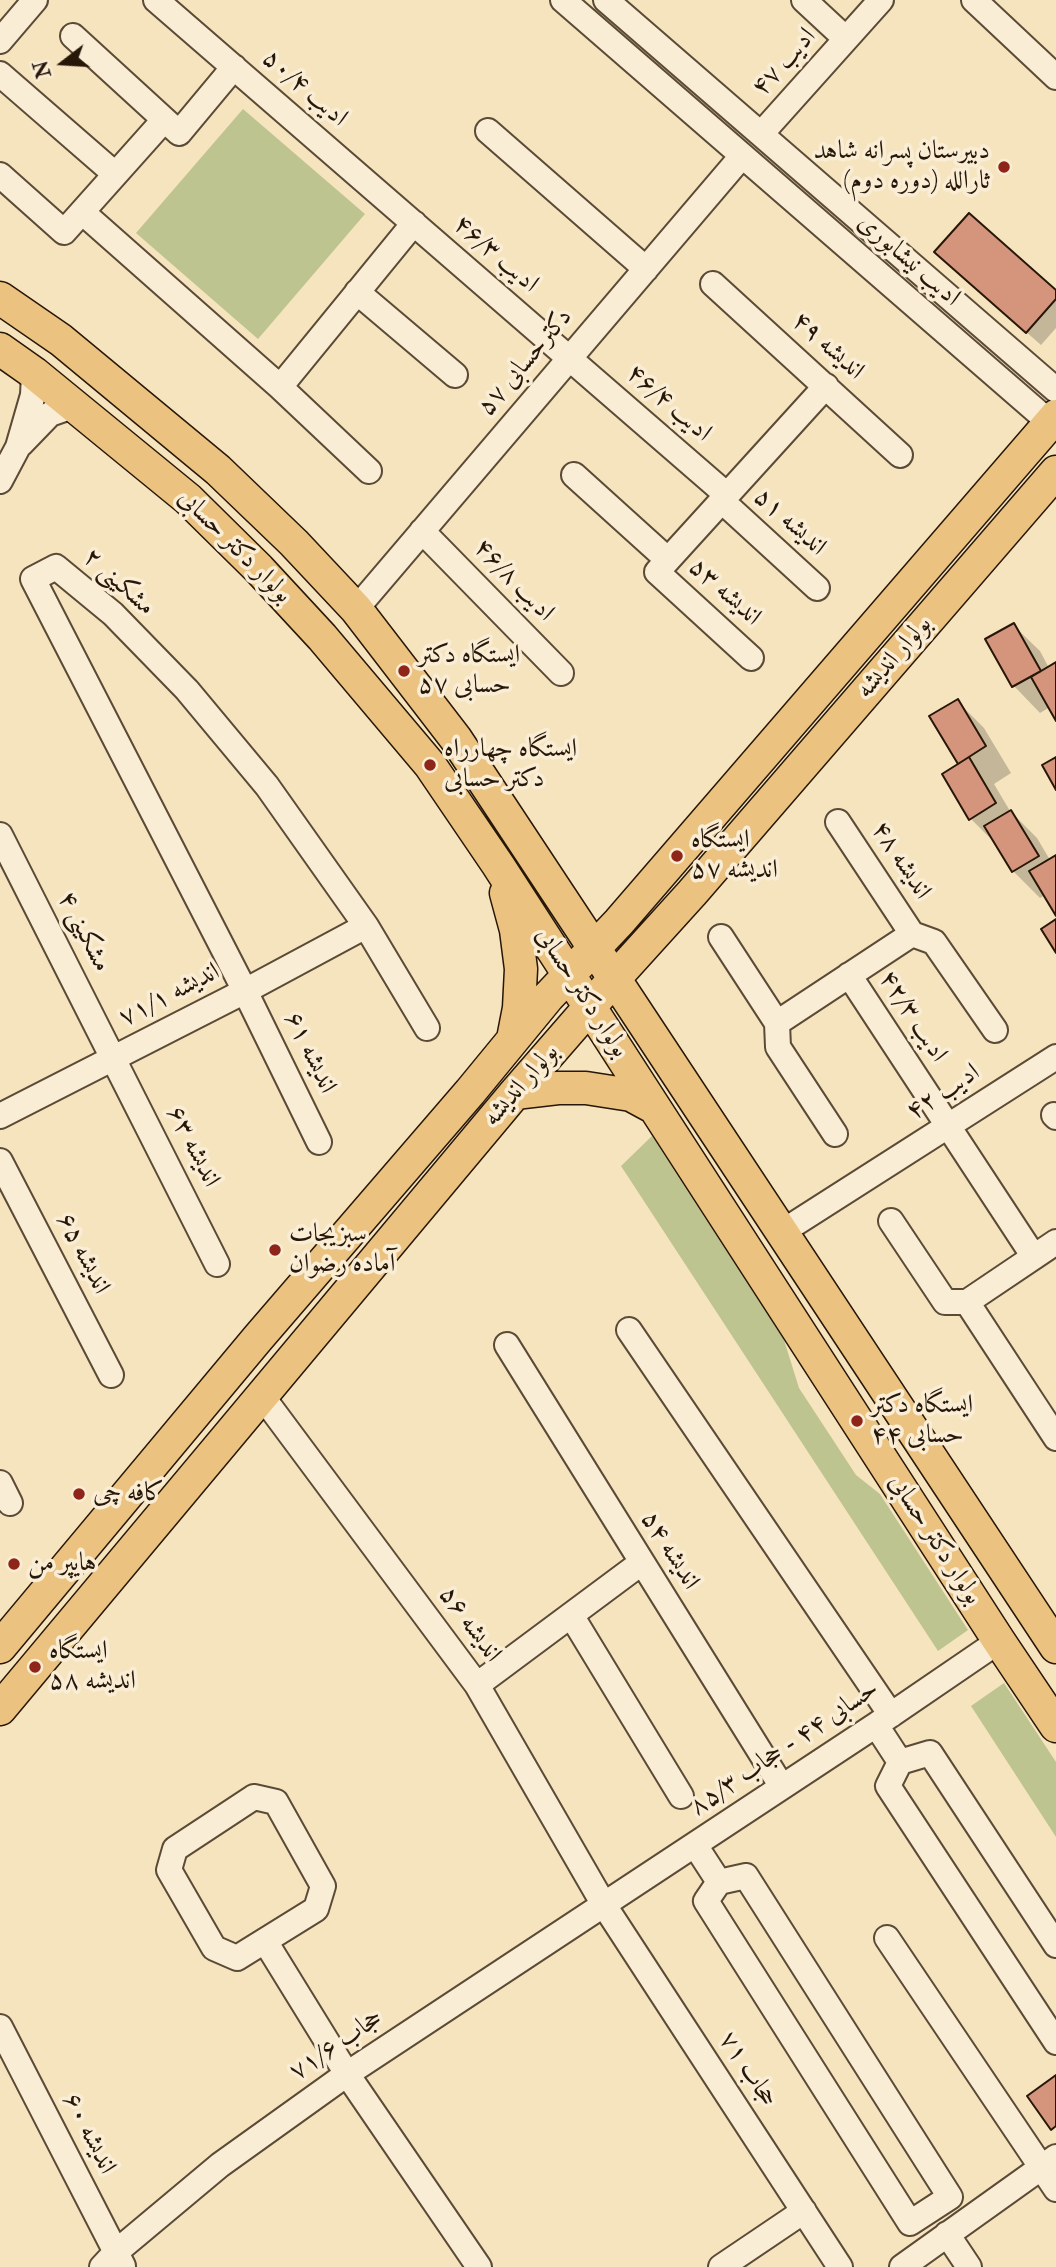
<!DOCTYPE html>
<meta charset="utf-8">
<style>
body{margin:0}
#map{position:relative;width:1056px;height:2267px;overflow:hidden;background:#f6e4be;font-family:"IM FELL Double Pica",serif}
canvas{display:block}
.north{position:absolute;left:28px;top:28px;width:70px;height:70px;-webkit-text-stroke:5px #f9edd5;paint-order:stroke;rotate:253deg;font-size:19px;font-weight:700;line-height:28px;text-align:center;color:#271708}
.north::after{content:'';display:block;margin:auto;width:24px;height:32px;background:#271708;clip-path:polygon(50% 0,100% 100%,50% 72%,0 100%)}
</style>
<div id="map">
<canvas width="1056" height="2267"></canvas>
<div class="north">N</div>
</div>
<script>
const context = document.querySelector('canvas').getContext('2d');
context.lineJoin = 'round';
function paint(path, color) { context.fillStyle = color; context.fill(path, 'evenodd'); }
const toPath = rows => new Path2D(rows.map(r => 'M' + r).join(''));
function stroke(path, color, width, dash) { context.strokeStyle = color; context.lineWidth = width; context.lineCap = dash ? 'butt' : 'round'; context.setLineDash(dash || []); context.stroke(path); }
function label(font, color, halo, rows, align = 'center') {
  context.font = font + ' "IM FELL Double Pica",Amiri,serif'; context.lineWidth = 7; context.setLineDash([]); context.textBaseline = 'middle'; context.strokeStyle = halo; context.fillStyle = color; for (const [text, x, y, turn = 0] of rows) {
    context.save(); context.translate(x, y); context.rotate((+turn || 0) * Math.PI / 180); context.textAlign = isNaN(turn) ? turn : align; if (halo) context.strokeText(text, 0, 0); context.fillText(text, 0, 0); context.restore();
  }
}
paint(toPath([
 [243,109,365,214,258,339,136,233],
 [652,1136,784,1340,799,1388,856,1475,880,1494,968,1630,938,1651,621,1166],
 [1004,1683,1056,1762,1056,1837,971,1706]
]), '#bec490');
paint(toPath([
 [950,265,1056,292,1056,328,1041,345],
 [1013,625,1040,651,1049,668,1056,664,1056,718,1050,707,1040,713,1014,686],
 [957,701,984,728,1011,773,994,784,1010,811,1037,838,1050,860,1056,857,1056,913,1045,895,1040,898,1013,871,998,846,971,819,960,764]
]), '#0003');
const building = toPath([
 [969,213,1056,290,1056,299,1026,333,934,252,969,213],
 [1014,623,1041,671,1012,687,985,639,1014,623],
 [1056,662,1056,721,1031,677,1056,662],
 [958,699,986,746,958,764,929,716,958,699],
 [969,757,996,803,969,820,942,774,969,757],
 [1056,757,1056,790,1042,765,1056,757],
 [1011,810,1039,856,1012,872,984,826,1011,810],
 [1056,855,1056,916,1029,871,1056,855],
 [1056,919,1056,953,1041,929,1056,919],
 [1056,2075,1056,2126,1051,2130,1027,2096,1056,2075]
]);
paint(building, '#d5957c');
stroke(building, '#271708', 2);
const minor = toPath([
 [156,0,727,495],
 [563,0,1056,428],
 [606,0,1056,390],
 [804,0,846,39],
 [974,0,1056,77],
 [73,36,179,133,234,67],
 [0,41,35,0],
 [0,74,115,174],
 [488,131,646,269],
 [761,134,881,0],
 [0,175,64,232,164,120],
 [82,212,280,387,369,471],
 [713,284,900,455],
 [357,292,455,375],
 [280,387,414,223],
 [21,444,50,414,73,406],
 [574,475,668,560],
 [0,481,18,447,33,395,34,373],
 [722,501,817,588],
 [422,531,561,673],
 [356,609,742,156],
 [751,658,657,572,826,386],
 [838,822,912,934],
 [0,835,217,1264],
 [912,934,934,942,995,1030],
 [721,937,777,1023],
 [849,975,1034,1257],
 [777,1023,912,934],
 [777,1023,778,1047,835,1134],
 [1054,1115,1056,1117],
 [0,1116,245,991,366,926],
 [319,1142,245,991,33,579,56,567,113,614,187,690,267,786,366,926,427,1028],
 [0,1161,111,1375],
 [891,1221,945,1302,967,1302],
 [782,1232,1056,1057],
 [967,1302,1056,1438],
 [967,1302,1056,1242],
 [629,1330,891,1715],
 [507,1345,782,1787],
 [262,1396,477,1685,604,1905,840,2267],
 [0,1483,10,1503],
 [571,1615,681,1796],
 [477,1685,641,1563],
 [876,1725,900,1762],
 [254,1797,276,1802,323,1886,316,1909,237,1958,214,1948,169,1870,175,1849,254,1797],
 [695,1845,719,1882],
 [746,1876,950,2197,910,2223,706,1901,719,1882,746,1876],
 [887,1938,1056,2189],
 [265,1941,347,2074,479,2267],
 [1056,1945,930,1753,900,1762,888,1786,1056,2042],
 [0,2027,123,2266],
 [947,2234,969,2267],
 [102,2267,116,2252,220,2165,347,2074,876,1725,999,1641],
 [721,2267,804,2211],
 [902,2267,1056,2157]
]);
const major = toPath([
 [0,298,61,340,218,470,294,543,356,609,456,739,1056,1647],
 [0,349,34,373,188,499,259,569,322,637,430,765,498,865,999,1641,1056,1726],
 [506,893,516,930,521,969,519,1008,513,1039],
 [515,1093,558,1088,586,1088,631,1095,655,1108],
 [0,1647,258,1338,470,1092,548,997,619,922,1056,416],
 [0,1709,515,1093,615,978,692,893,1056,472]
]);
stroke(minor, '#5b4a36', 28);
stroke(major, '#271708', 35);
stroke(minor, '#f9edd5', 24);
stroke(major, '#ebc27f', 32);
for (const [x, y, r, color] of [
 [1004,167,7,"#8f2418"],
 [404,671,7,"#8f2418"],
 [430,765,7,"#8f2418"],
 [677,856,7,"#8f2418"],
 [275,1250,7,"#8f2418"],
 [857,1421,7,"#8f2418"],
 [79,1494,7,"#8f2418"],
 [14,1564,7,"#8f2418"],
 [35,1667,7,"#8f2418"]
]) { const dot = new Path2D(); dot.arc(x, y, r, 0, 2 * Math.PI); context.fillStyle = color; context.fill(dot); stroke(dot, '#f9edd5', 2.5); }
label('26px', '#271708', '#f9edd5', [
 ["ادیب ۴۷",785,63,-48],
 ["ادیب ۵۰/۴",304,89,41],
 ["ادیب ۴۶/۳",495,255,41],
 ["ادیب نیشابوری",908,261,41],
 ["اندیشه ۴۹",827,347,42],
 ["دکترحسابی ۵۷",526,363,-50],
 ["ادیب ۴۶/۴",668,404,41],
 ["اندیشه ۵۱",789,523,42],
 ["بولوار دکتر حسابی",234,547,45],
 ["ادیب ۴۶/۸",513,581,46],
 ["مشکینی ۲",118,583,42],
 ["اندیشه ۵۳",724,593,42],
 ["بولوار اندیشه",895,658,-49],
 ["اندیشه ۴۸",900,861,57],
 ["مشکینی ۴",83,932,63],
 ["بولوار دکتر حسابی",581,993,57],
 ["اندیشه ۷۱/۱",170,996,-27],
 ["ادیب ۴۲/۳",912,1017,57],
 ["اندیشه ۶۱",309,1053,64],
 ["بولوار اندیشه",522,1086,-49],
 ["ادیب ۴۲",944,1093,-33],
 ["اندیشه ۶۳",192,1147,63],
 ["اندیشه ۶۵",82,1254,63],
 ["بولوار دکتر حسابی",934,1540,57],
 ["اندیشه ۵۴",669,1551,58],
 ["اندیشه ۵۶",469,1625,54],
 ["حسابی ۴۴ - حجاب ۸۵/۳",785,1749,-34],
 ["حجاب ۷۱/۶",337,2046,-34],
 ["حجاب ۷۱",747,2070,57],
 ["اندیشه ۶۰",88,2134,63]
]);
label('26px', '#271708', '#f9edd5', [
 ["دبیرستان پسرانه شاهد",990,152,"right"],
 ["ثارالله (دوره دوم)",990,182,"right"],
 ["ایستگاه دکتر",418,656],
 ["حسابی ۵۷",418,686],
 ["ایستگاه چهارراه",444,750],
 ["دکتر حسابی",444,780],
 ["ایستگاه",691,841],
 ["اندیشه ۵۷",691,871],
 ["سبزیجات",289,1235],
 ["آماده رضوان",289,1265],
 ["ایستگاه دکتر",871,1406],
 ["حسابی ۴۴",871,1436],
 ["کافه چی",93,1494],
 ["هایپر من",28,1564],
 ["ایستگاه",49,1652],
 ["اندیشه ۵۸",49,1682]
], 'left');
</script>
